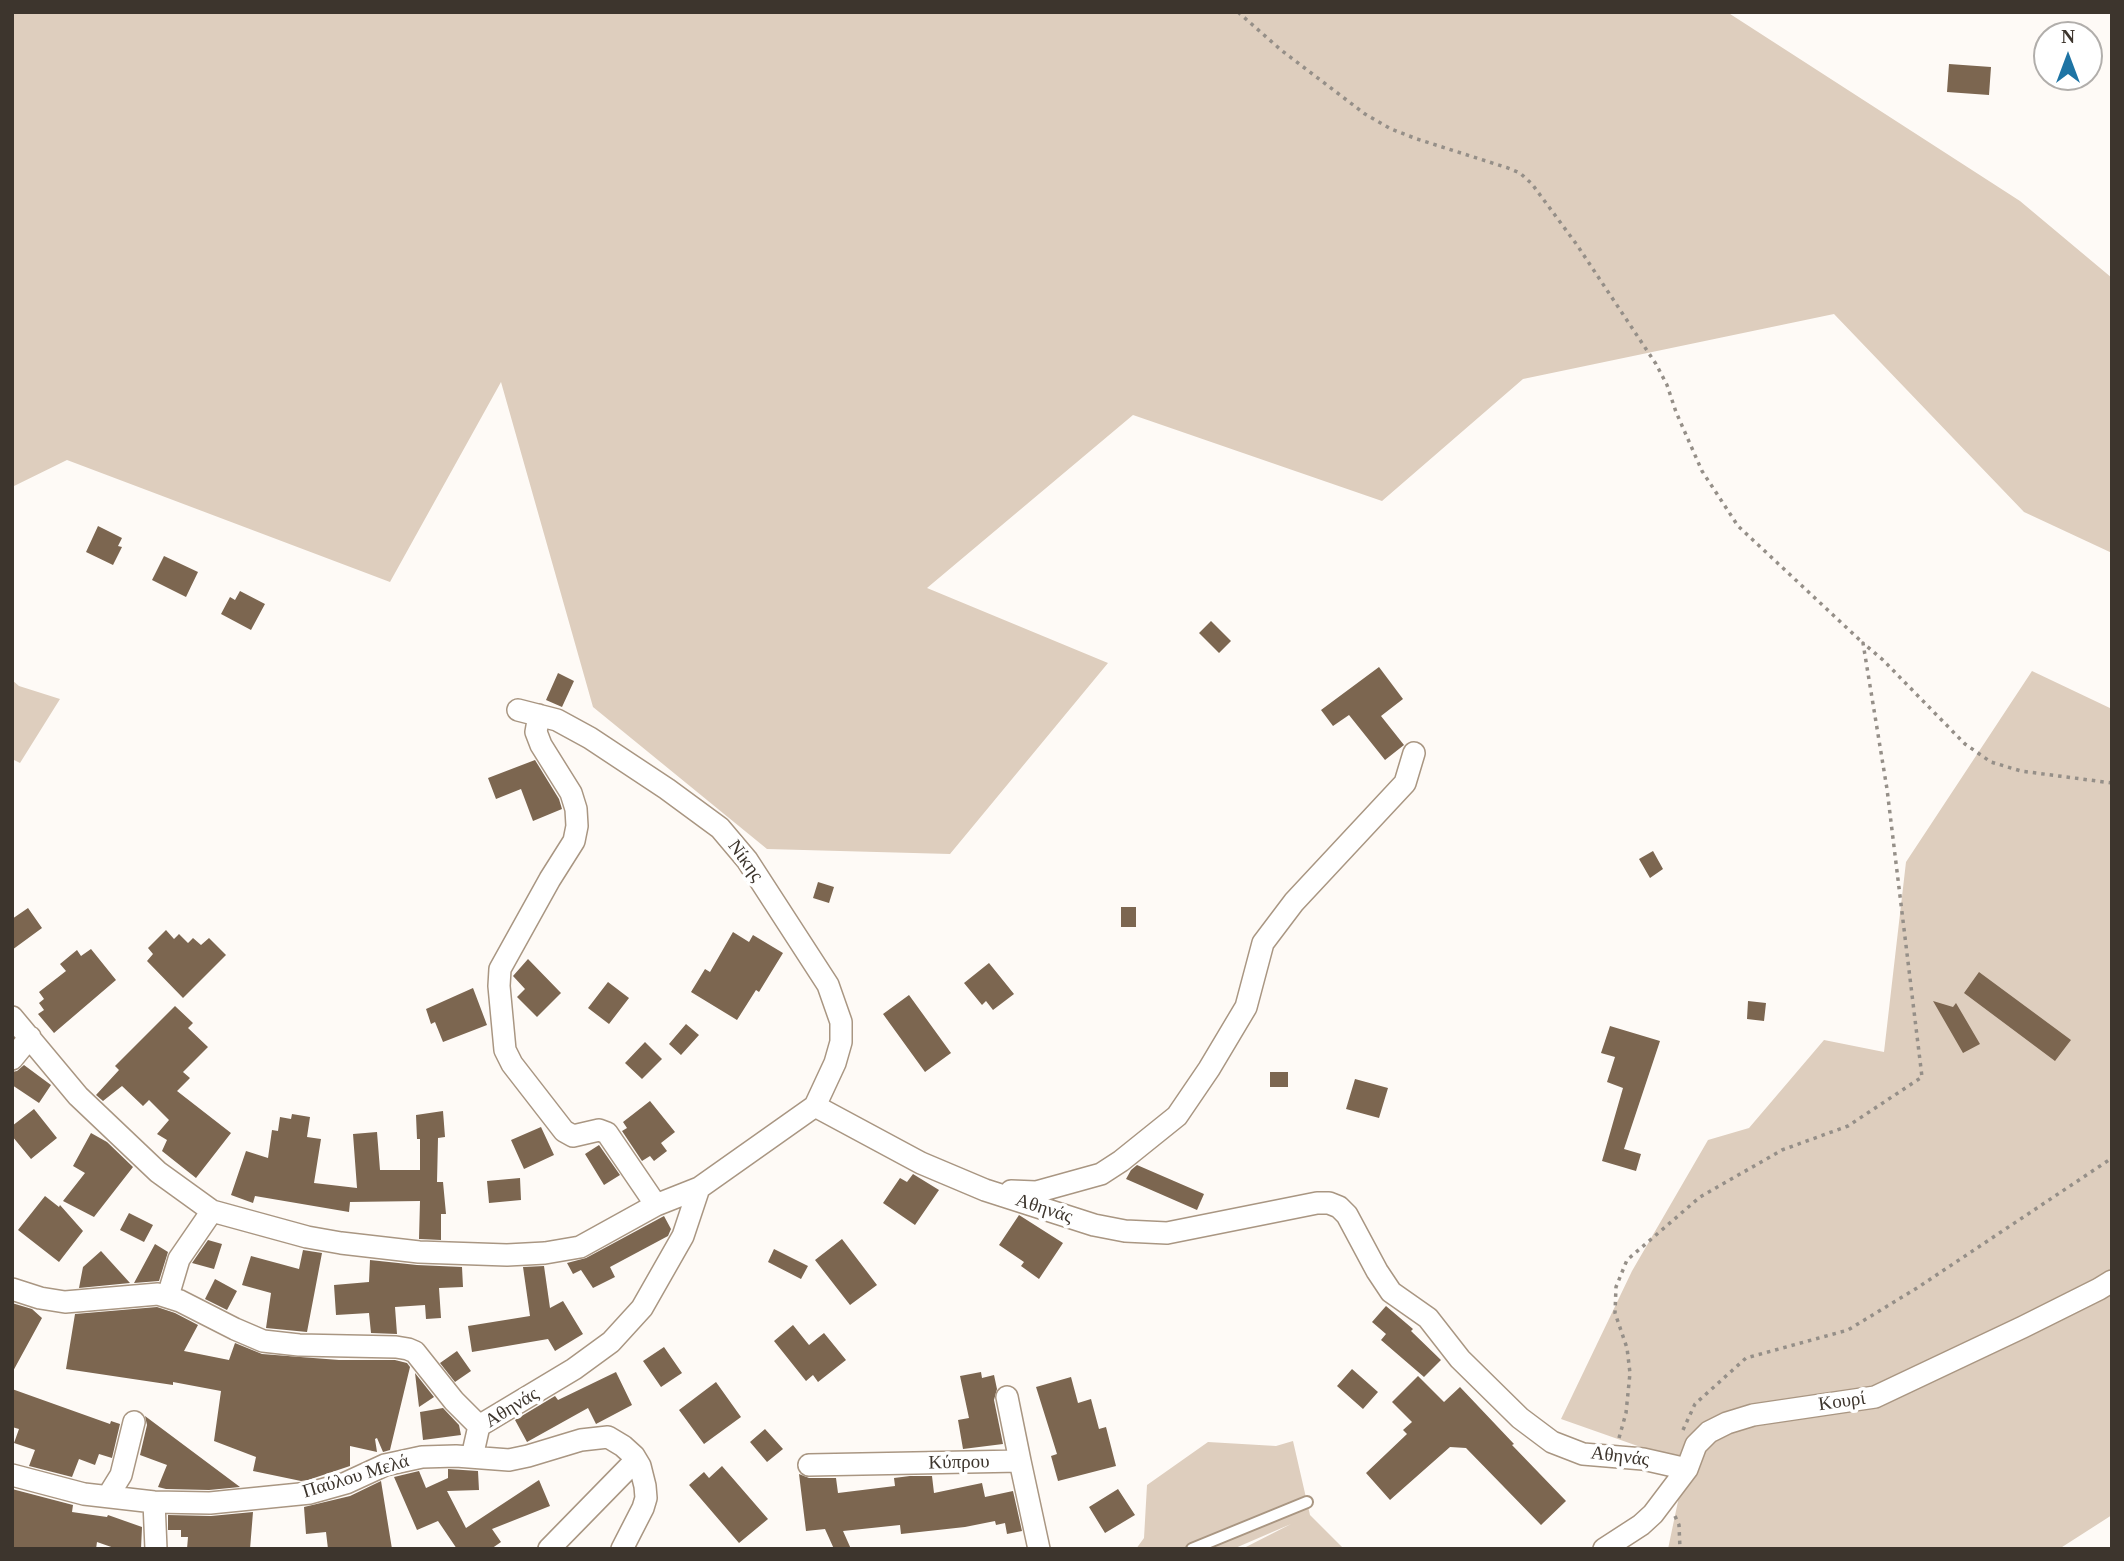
<!DOCTYPE html>
<meta charset="utf-8">
<style>
body{margin:0}
#map{position:relative;width:2124px;height:1561px;overflow:hidden;background:#fefaf6;font-family:"Times New Roman",serif}
canvas{display:block}
.frame{position:absolute;inset:0;border:14px solid #3d352d;pointer-events:none}
.north{position:absolute;left:2033px;top:21px;width:70px;height:70px;box-sizing:border-box;background:#fff;border:2px solid #b1aeab;border-radius:50%;rotate:0deg;font-size:19px;font-weight:700;line-height:28px;text-align:center;color:#3d352d}
.north::after{content:'';display:block;margin:auto;width:24px;height:32px;background:#1e74a4;clip-path:polygon(50% 0,100% 100%,50% 72%,0 100%)}
</style>
<div id="map">
<canvas width="2124" height="1561"></canvas>
<div class="frame"></div>
<div class="north">N</div>
</div>
<script>
const context = document.querySelector('canvas').getContext('2d');
context.lineJoin = 'round';
function paint(path, color) { context.fillStyle = color; context.fill(path, 'evenodd'); }
const toPath = rows => new Path2D(rows.map(r => 'M' + r).join(''));
function stroke(path, color, width, dash) { context.strokeStyle = color; context.lineWidth = width; context.lineCap = dash ? 'butt' : 'round'; context.setLineDash(dash || []); context.stroke(path); }
function label(font, color, halo, rows, align = 'center') {
  context.font = font + ' "Times New Roman",serif'; context.lineWidth = 7; context.setLineDash([]); context.textBaseline = 'middle'; context.strokeStyle = halo; context.fillStyle = color; for (const [text, x, y, turn = 0] of rows) {
    context.save(); context.translate(x, y); context.rotate((+turn || 0) * Math.PI / 180); context.textAlign = isNaN(turn) ? turn : align; if (halo) context.strokeText(text, 0, 0); context.fillText(text, 0, 0); context.restore();
  }
}
paint(toPath([
 [12,12,1727,12,2020,201,2112,278,2112,553,2024,512,1834,314,1523,379,1382,501,1133,415,927,588,1108,663,950,854,767,849,593,707,501,382,390,582,67,460,12,487],
 [2032,671,2112,709,2112,1515,2059,1549,1668,1549,1686,1463,1561,1419,1632,1271,1708,1140,1749,1128,1824,1040,1884,1052,1906,862],
 [12,680,19,686,60,699,20,763,12,759],
 [1293,1441,1310,1515,1344,1549,1242,1549,1291,1524,1233,1549,1136,1549,1144,1538,1147,1485,1208,1442,1276,1446]
]), '#decebe');
paint(toPath([
 [1949,64,1991,67,1989,95,1947,92],
 [98,526,122,538,118,546,122,547,113,565,86,552],
 [164,556,198,572,186,597,152,580],
 [240,591,265,604,251,630,221,614,230,597,235,600],
 [1211,621,1231,641,1219,653,1199,633],
 [1379,667,1403,699,1381,716,1404,745,1385,760,1349,715,1333,726,1321,710],
 [558,673,574,681,562,707,546,700],
 [535,760,559,799,562,809,533,821,521,789,496,799,488,778],
 [1653,851,1663,869,1650,878,1639,859],
 [818,882,834,887,829,903,813,898],
 [1121,907,1136,907,1136,927,1121,927],
 [28,908,42,928,12,950,12,919],
 [166,930,174,939,179,934,188,943,193,938,201,945,209,938,226,955,183,998,147,961,153,954,148,948],
 [733,932,749,942,753,935,783,953,759,992,756,990,737,1020,691,992,705,969,710,972],
 [91,949,116,980,54,1033,38,1014,44,1010,39,1003,44,999,39,992,66,971,60,964,77,950,81,956],
 [528,959,561,993,537,1017,517,997,525,989,513,976],
 [989,963,1014,994,993,1010,986,1001,982,1005,964,983],
 [1979,972,2071,1040,2055,1061,1964,993],
 [608,982,629,998,609,1024,588,1008],
 [473,988,487,1025,443,1042,435,1022,431,1024,426,1009],
 [909,995,951,1053,925,1072,883,1014],
 [1748,1001,1766,1003,1764,1021,1747,1019],
 [1933,1001,1953,1007,1956,1003,1980,1044,1963,1053],
 [175,1006,193,1023,188,1028,208,1047,183,1072,190,1078,177,1091,231,1133,196,1178,162,1151,167,1140,157,1134,169,1120,149,1100,143,1106,122,1086,103,1101,96,1095,119,1070,115,1066],
 [686,1024,699,1035,681,1055,669,1044],
 [1610,1026,1660,1041,1624,1149,1641,1154,1636,1171,1602,1161,1623,1088,1607,1082,1615,1057,1601,1053],
 [645,1042,662,1059,642,1079,625,1063],
 [24,1065,51,1085,39,1103,12,1085,12,1072,17,1071],
 [1270,1072,1288,1072,1288,1087,1270,1087],
 [1355,1079,1388,1088,1379,1118,1346,1109],
 [650,1101,675,1132,661,1143,667,1151,654,1161,650,1156,642,1161,622,1131,627,1128,623,1122],
 [34,1109,57,1138,31,1159,12,1136,12,1126],
 [443,1111,445,1137,438,1138,437,1182,443,1182,446,1214,441,1214,441,1240,419,1239,420,1201,350,1202,349,1212,255,1196,253,1203,231,1195,246,1151,268,1158,272,1130,278,1131,280,1117,291,1119,292,1114,310,1117,307,1137,321,1139,314,1183,357,1188,353,1134,377,1132,380,1170,420,1170,420,1139,417,1139,416,1115],
 [541,1127,554,1155,524,1169,511,1140],
 [91,1133,107,1142,133,1167,94,1217,63,1201,85,1173,73,1166],
 [599,1145,620,1175,604,1185,585,1154],
 [1137,1165,1204,1194,1197,1210,1126,1179,1131,1170],
 [913,1174,939,1190,915,1225,883,1203,900,1178,907,1182],
 [520,1178,521,1200,489,1203,487,1181],
 [45,1196,59,1207,60,1205,83,1231,59,1262,18,1230],
 [129,1213,153,1225,144,1242,120,1230],
 [1019,1215,1063,1243,1039,1279,1021,1266,1024,1262,999,1245],
 [664,1216,671,1229,668,1236,610,1267,615,1277,593,1288,581,1270,573,1274,567,1263,586,1258],
 [842,1239,877,1285,850,1305,815,1260],
 [208,1240,222,1244,214,1269,192,1263],
 [155,1244,168,1252,159,1281,134,1283],
 [774,1249,808,1266,801,1279,768,1262],
 [303,1250,322,1253,307,1332,266,1328,271,1293,242,1285,251,1256,299,1269],
 [101,1251,130,1283,79,1288,83,1267],
 [370,1260,417,1265,462,1267,463,1287,439,1288,441,1318,426,1319,425,1305,395,1307,397,1334,371,1333,369,1313,336,1315,334,1285,369,1282],
 [544,1266,550,1308,563,1301,583,1334,555,1351,548,1339,472,1352,468,1326,530,1316,523,1267],
 [215,1279,237,1291,227,1310,205,1299],
 [12,1303,32,1309,42,1318,12,1373],
 [1386,1306,1413,1329,1411,1331,1441,1360,1424,1377,1381,1340,1386,1334,1372,1322],
 [157,1307,175,1313,198,1325,184,1351,229,1360,235,1343,262,1354,339,1360,395,1360,407,1363,410,1367,390,1450,383,1452,377,1438,375,1439,377,1452,350,1446,350,1466,308,1480,301,1481,253,1471,256,1457,214,1441,221,1391,173,1382,173,1385,66,1369,75,1314],
 [793,1325,809,1345,824,1333,846,1360,818,1382,813,1375,806,1381,774,1341],
 [664,1347,682,1373,661,1387,643,1361],
 [457,1351,471,1371,455,1382,440,1363],
 [1352,1369,1378,1392,1363,1409,1337,1386],
 [616,1372,632,1405,596,1424,588,1408,527,1442,515,1420,555,1396,558,1400],
 [981,1372,982,1378,994,1375,997,1389,994,1400,1003,1444,963,1449,958,1420,969,1418,960,1376],
 [415,1373,434,1397,419,1407],
 [1418,1376,1444,1402,1460,1387,1514,1444,1512,1445,1566,1501,1541,1525,1466,1448,1450,1447,1390,1500,1366,1473,1407,1434,1403,1430,1412,1422,1392,1402],
 [1071,1377,1078,1403,1091,1399,1099,1429,1106,1427,1116,1466,1058,1481,1051,1456,1057,1454,1036,1387],
 [716,1382,741,1417,704,1444,679,1410],
 [12,1389,110,1424,111,1421,120,1424,112,1458,99,1454,95,1465,79,1459,72,1477,29,1466,35,1450,14,1443,19,1429,12,1427],
 [443,1408,459,1425,461,1435,423,1440,420,1412],
 [145,1416,240,1487,209,1490,166,1489,158,1487,167,1465,140,1455,147,1425],
 [765,1429,783,1449,767,1462,750,1442],
 [722,1466,768,1519,739,1543,689,1485,704,1472,709,1478],
 [448,1469,478,1471,479,1490,447,1491,466,1528,539,1480,550,1506,492,1529,501,1542,491,1549,457,1549,438,1521,417,1530,394,1477,419,1471,426,1488,448,1478],
 [799,1474,809,1478,836,1478,838,1493,895,1486,894,1478,910,1476,932,1476,934,1493,982,1483,985,1497,1013,1491,1022,1531,1007,1534,1005,1523,996,1525,995,1521,965,1527,901,1534,900,1525,843,1531,851,1549,834,1549,825,1529,806,1531],
 [381,1481,392,1549,328,1549,326,1532,306,1534,304,1507,350,1496],
 [12,1489,73,1505,72,1512,107,1517,108,1515,142,1527,141,1549,117,1549,97,1542,96,1549,12,1549],
 [1118,1489,1135,1515,1105,1533,1089,1507],
 [253,1512,250,1549,187,1549,188,1537,181,1537,181,1530,168,1530,168,1515,211,1516]
]), '#7c6650');
const service = toPath([
 [1192,1549,1307,1502]
]);
const minor = toPath([
 [518,710,557,720,590,738,667,789,720,828,747,860,828,985,841,1022,841,1042,835,1063,815,1106],
 [539,715,536,732,541,745,571,793,576,809,577,826,574,841,550,879,500,969,499,986,505,1050,512,1064,564,1131,573,1136,599,1130,607,1133,656,1205],
 [12,1017,78,1096,158,1172,212,1211,307,1237,341,1243,419,1252,507,1255,545,1253,580,1247,656,1205,699,1188],
 [12,1059,30,1037],
 [1011,1191,1036,1192,1101,1174,1121,1161,1177,1116,1209,1069,1246,1007,1263,943,1294,902,1405,783,1414,753],
 [12,1289,40,1298,65,1302,158,1294,180,1301,235,1329,263,1341,299,1345,396,1347,408,1349,415,1352,454,1401,479,1426],
 [168,1296,179,1259,212,1211],
 [1007,1397,1020,1461],
 [472,1457,479,1426,574,1369,611,1342,642,1308,683,1236,699,1188,815,1106,921,1163,985,1190,1094,1225,1125,1231,1167,1233,1317,1203,1329,1203,1339,1207,1347,1215,1377,1271,1391,1292,1428,1318,1460,1359,1520,1418,1552,1442,1583,1454,1643,1459,1687,1469],
 [809,1465,1020,1461,1039,1549],
 [12,1475,84,1494,154,1502,210,1503,310,1493,346,1483,385,1465,422,1457,456,1456,509,1460,528,1456,581,1440,608,1437,623,1446,634,1456,640,1466,645,1486,646,1498,643,1508,622,1549],
 [108,1496,121,1475,134,1422],
 [154,1502,156,1549],
 [549,1549,636,1460],
 [1604,1549,1641,1525,1653,1514,1687,1469,1696,1445,1709,1432,1727,1423,1753,1415,1875,1397,2023,1327,2099,1289,2112,1281]
]);
stroke(service, '#a99682', 14);
stroke(minor, '#a99682', 24);
stroke(toPath([
 [1238,12,1281,50,1365,114,1391,129,1417,139,1508,168,1520,173,1532,184,1577,245,1656,364,1667,385,1676,412,1702,471,1738,526,1863,643],
 [1683,1430,1695,1404,1746,1358,1848,1330,1917,1288,2112,1158],
 [1619,1438,1626,1413,1630,1373,1627,1348,1615,1313,1616,1287,1627,1260,1700,1197,1782,1150,1848,1126,1922,1077,1887,789,1863,643,1883,660,1965,744,1991,762,2021,771,2112,783],
 [1675,1516,1679,1525,1680,1549]
]), '#958f88', 3.5, [3.5, 5]);
stroke(service, '#fff', 10);
stroke(minor, '#fff', 21);
label('19px', '#3d352d', '#fff', [
 ["Νίκης",745,861,54],
 ["Αθηνάς",1044,1209,18],
 ["Κουρί",1842,1402,-8],
 ["Αθηνάς",512,1408,-32],
 ["Αθηνάς",1620,1457,7],
 ["Κύπρου",959,1463,-1],
 ["Παύλου Μελά",356,1477,-17]
]);
</script>
